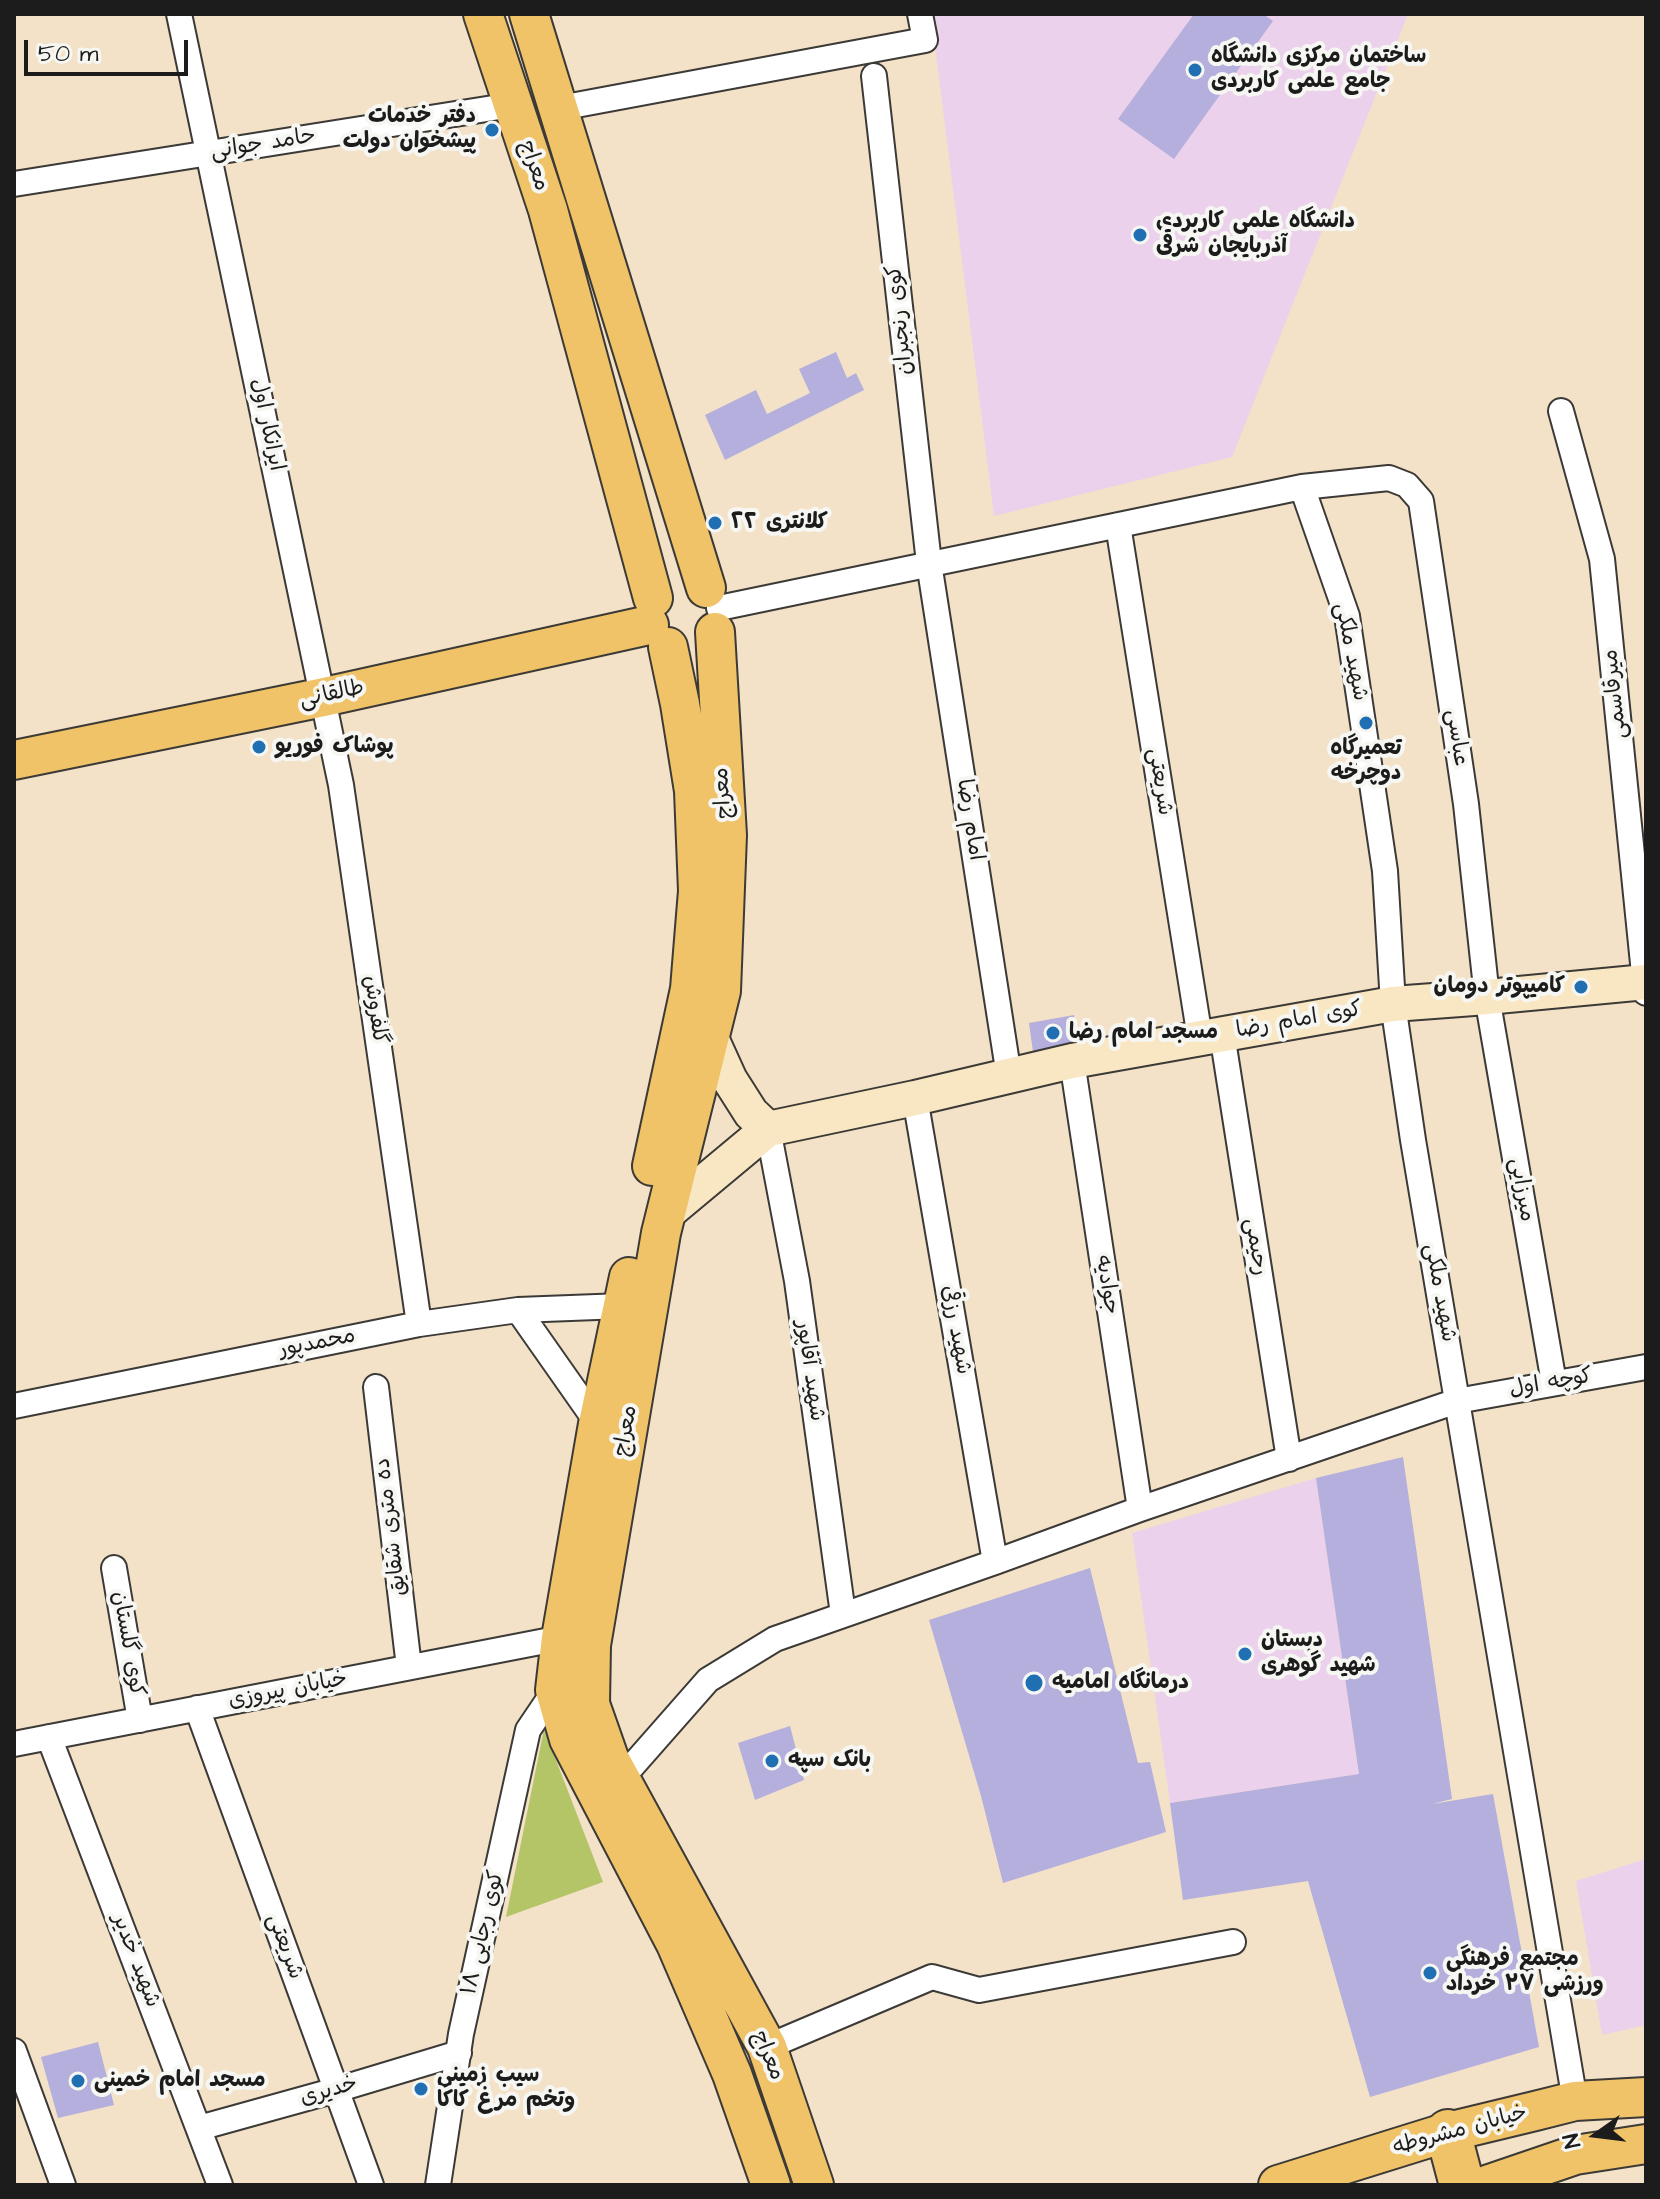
<!DOCTYPE html>
<meta charset="utf-8">
<style>
body{margin:0}
#map{position:relative;width:1660px;height:2199px;overflow:hidden;background:#f3e1c8;font-family:"Architects Daughter",sans-serif}
canvas{display:block}
.frame{position:absolute;inset:0;border:16px solid #1c1c1c;pointer-events:none}
.north{position:absolute;left:1556px;top:2095px;width:80px;height:80px;-webkit-text-stroke:6px #f6f6f2;paint-order:stroke;rotate:256deg;font-size:22px;font-weight:700;line-height:32px;text-align:center;color:#1c1c1c}
.north::after{content:'';display:block;margin:auto;width:28px;height:36px;background:#1c1c1c;clip-path:polygon(50% 0,100% 100%,50% 72%,0 100%)}
.scale{position:absolute;left:24px;top:40px;width:164px;height:36px;box-sizing:border-box;border:4px solid #1c1c1c;border-top:0;padding-left:10px;font-size:24px;line-height:28px;white-space:nowrap;color:#1c1c1c;-webkit-text-stroke:6px #f6f6f2;paint-order:stroke}
</style>
<div id="map">
<canvas width="1660" height="2199"></canvas>
<div class="frame"></div>
<div class="north">N</div>
<div class="scale">50 m</div>
</div>
<script>
const context = document.querySelector('canvas').getContext('2d');
context.lineJoin = 'round';
function paint(path, color) { context.fillStyle = color; context.fill(path, 'evenodd'); }
const toPath = rows => new Path2D(rows.map(r => 'M' + r).join(''));
function stroke(path, color, width, dash) { context.strokeStyle = color; context.lineWidth = width; context.lineCap = dash ? 'butt' : 'round'; context.setLineDash(dash || []); context.stroke(path); }
function label(font, color, halo, rows, align = 'center') {
  context.font = font + ' "Architects Daughter","Playpen Sans Arabic",sans-serif'; context.lineWidth = 8; context.setLineDash([]); context.textBaseline = 'middle'; context.strokeStyle = halo; context.fillStyle = color; for (const [text, x, y, turn = 0] of rows) {
    context.save(); context.translate(x, y); context.rotate((+turn || 0) * Math.PI / 180); context.textAlign = isNaN(turn) ? turn : align; if (halo) context.strokeText(text, 0, 0); context.fillText(text, 0, 0); context.restore();
  }
}
paint(toPath([
 [931,14,1408,14,1232,457,994,516],
 [1316,1478,1359,1774,1170,1803,1132,1533],
 [1646,1859,1646,2025,1602,2035,1576,1881]
]), '#ebd1eb');
paint(toPath([
 [544,1729,603,1882,506,1917]
]), '#b4c568');
paint(toPath([
 [1194,14,1263,14,1273,21,1174,159,1118,119],
 [836,352,847,378,856,373,864,390,725,460,705,415,756,390,767,414,810,393,799,369],
 [1074,1015,1077,1042,1033,1052,1029,1023],
 [1403,1457,1452,1799,1432,1804,1493,1794,1539,2047,1370,2097,1308,1881,1183,1900,1170,1803,1359,1774,1316,1478],
 [1090,1568,1138,1763,1150,1762,1166,1832,1003,1883,981,1796,929,1620],
 [790,1726,804,1780,755,1800,738,1743],
 [98,2042,114,2105,58,2118,41,2057]
]), '#b4afdc');
const street = toPath([
 [179,14,341,785,419,1324],
 [874,76,929,563,1009,1076],
 [560,108,925,40,920,14],
 [14,184,512,105],
 [1561,411,1602,559,1646,993],
 [1302,487,1347,616,1385,871,1393,1004,1413,1140,1575,2101],
 [1118,525,1200,1038],
 [719,608,1302,487,1389,478,1407,485,1421,501,1466,804,1487,997,1554,1383],
 [1222,1034,1289,1459],
 [1072,1061,1140,1509],
 [915,1098,995,1562],
 [768,1129,797,1281,843,1614],
 [518,1310,598,1424],
 [376,1387,409,1667],
 [14,1406,419,1324,518,1310,623,1306],
 [114,1568,140,1720],
 [197,1708,371,2185],
 [49,1737,220,2185],
 [14,1744,561,1638],
 [620,1780,708,1680,775,1639,995,1562,1140,1509,1457,1401,1646,1367],
 [767,2047,932,1977,979,1990,1233,1942],
 [14,2051,63,2185],
 [199,2128,336,2090,459,2053],
 [438,2185,461,2034,528,1730,555,1690]
]);
const secondary = toPath([
 [710,1036,730,1080,751,1113,768,1129],
 [666,1214,768,1129,915,1098,1072,1061,1393,1004,1487,997,1646,982]
]);
const primary = toPath([
 [483,14,548,210,653,598],
 [529,14,706,588],
 [715,632,727,835,721,991,661,1233,591,1645,590,1704,609,1758,767,2047,814,2185],
 [14,760,324,697,649,625],
 [652,1166,690,989,698,891,694,791,680,704,668,647],
 [629,1277,598,1424,561,1638,555,1690,569,1739,676,1944,732,2074,771,2185],
 [1278,2185,1448,2132,1535,2111,1575,2101,1646,2097],
 [1487,2185,1575,2155,1646,2144]
]);
const highway = toPath([
 [1448,2132,1462,2185]
]);
stroke(street, '#3c3a36', 28);
stroke(secondary, '#3c3a36', 38);
stroke(primary, '#3c3a36', 42);
stroke(highway, '#3c3a36', 48);
stroke(street, '#fff', 24);
stroke(secondary, '#f9e7c3', 34);
stroke(primary, '#f0c369', 38);
stroke(highway, '#f0c369', 44);
for (const [x, y, r, color] of [
 [1195,70,8,"#1f6fb2"],
 [492,130,8,"#1f6fb2"],
 [1140,235,8,"#1f6fb2"],
 [715,523,8,"#1f6fb2"],
 [1366,723,8,"#1f6fb2"],
 [259,747,8,"#1f6fb2"],
 [1581,987,8,"#1f6fb2"],
 [1053,1033,8,"#1f6fb2"],
 [1245,1654,8,"#1f6fb2"],
 [1034,1683,10,"#1f6fb2"],
 [772,1761,8,"#1f6fb2"],
 [1430,1973,8,"#1f6fb2"],
 [78,2081,8,"#1f6fb2"],
 [421,2089,8,"#1f6fb2"]
]) { const dot = new Path2D(); dot.arc(x, y, r, 0, 2 * Math.PI); context.fillStyle = color; context.fill(dot); stroke(dot, '#f6f6f2', 3); }
label('bold 22px', '#1c1c1c', '#f6f6f2', [
 ["ساختمان مرکزی دانشگاه",1211,57],
 ["جامع علمی کاربردی",1211,82],
 ["دفتر خدمات",476,117,"right"],
 ["پیشخوان دولت",476,142,"right"],
 ["دانشگاه علمی کاربردی",1156,222],
 ["آذربایجان شرقی",1156,247],
 ["کلانتری ٢٢",731,523],
 ["پوشاک فوریو",275,747],
 ["تعمیرگاه",1366,749,"center"],
 ["دوچرخه",1366,774,"center"],
 ["کامیپوتر دومان",1565,987,"right"],
 ["مسجد امام رضا",1069,1033],
 ["دبستان",1261,1641],
 ["شهید گوهری",1261,1666],
 ["درمانگاه امامیه",1052,1683],
 ["بانک سپه",788,1761],
 ["مجتمع فرهنگی",1446,1960],
 ["ورزشی ۲۷ خرداد",1446,1985],
 ["سیب زمینی",437,2076],
 ["وتخم مرغ کاکا",437,2101],
 ["مسجد امام خمینی",94,2081]
], 'left');
label('22px', '#1c1c1c', '#f6f6f2', [
 ["حامد جوانی",263,145,-9],
 ["معراج",533,166,71],
 ["کوی رنجبران",901,320,-96],
 ["ایرانکار اول",266,425,78],
 ["شهید ملکی",1350,652,79],
 ["میرقاسمی",1616,694,-96],
 ["طالقانی",332,695,-12],
 ["عباسی",1456,738,82],
 ["شریعتی",1159,782,81],
 ["معراج",724,793,-94],
 ["امام رضا",969,820,81],
 ["گلفروش",374,1010,82],
 ["کوی امام رضا",1299,1021,-10],
 ["میرزایی",1521,1190,80],
 ["رحیمی",1255,1247,81],
 ["جوادیه",1106,1285,81],
 ["شهید ملکی",1439,1293,80],
 ["شهید رزقی",955,1330,80],
 ["محمدپور",317,1344,-11],
 ["شهید آقاپور",809,1371,82],
 ["کوچه اول",1551,1384,-10],
 ["معراج",627,1431,-80],
 ["ده متری شقایق",392,1527,-97],
 ["کوی گلستان",127,1644,80],
 ["خیابان پیروزی",288,1691,-11],
 ["کوی رجایی ۱۸",484,1933,-77],
 ["شریعتی",284,1947,70],
 ["شهید خدیر",135,1961,69],
 ["معراج",767,2056,67],
 ["خدیری",329,2092,-16],
 ["خیابان مشروطه",1460,2131,-15]
]);
</script>
